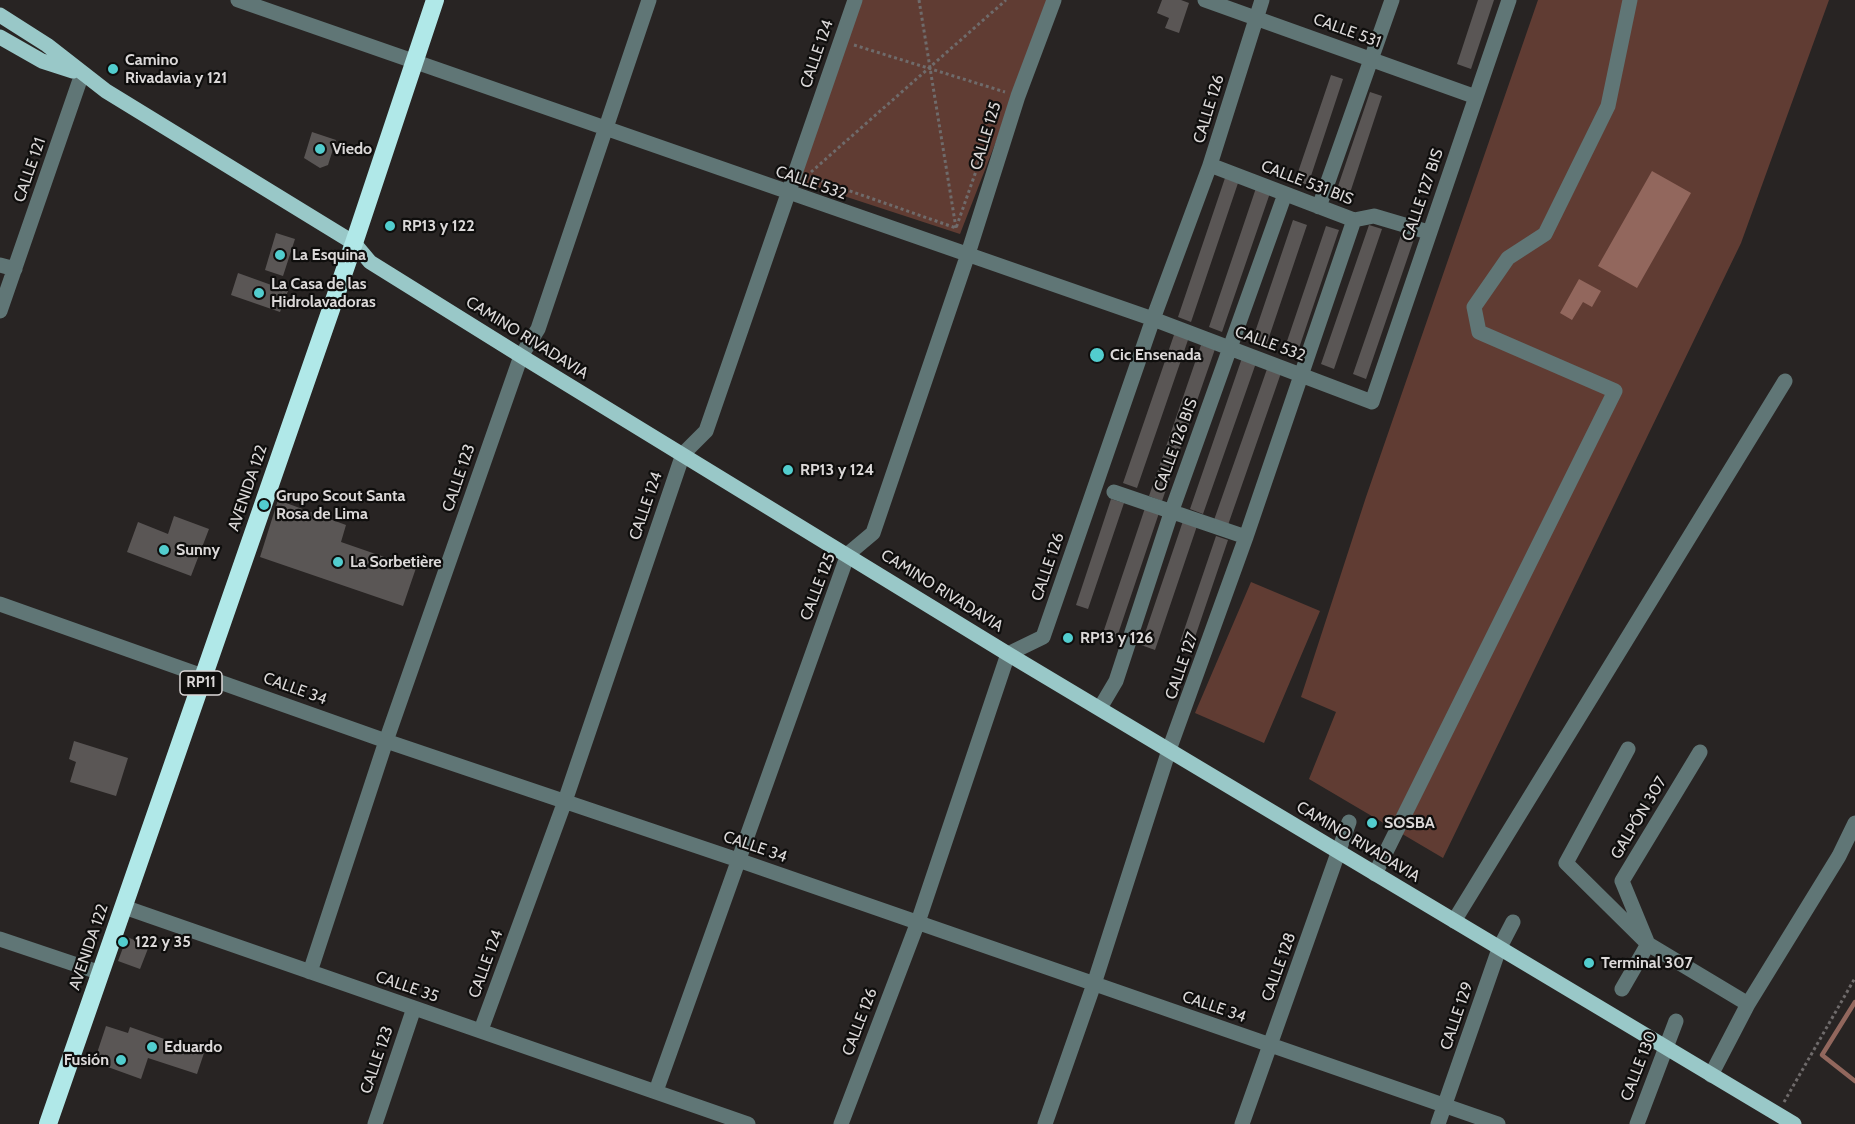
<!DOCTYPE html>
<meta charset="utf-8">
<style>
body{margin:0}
canvas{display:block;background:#282423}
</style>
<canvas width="1855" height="1124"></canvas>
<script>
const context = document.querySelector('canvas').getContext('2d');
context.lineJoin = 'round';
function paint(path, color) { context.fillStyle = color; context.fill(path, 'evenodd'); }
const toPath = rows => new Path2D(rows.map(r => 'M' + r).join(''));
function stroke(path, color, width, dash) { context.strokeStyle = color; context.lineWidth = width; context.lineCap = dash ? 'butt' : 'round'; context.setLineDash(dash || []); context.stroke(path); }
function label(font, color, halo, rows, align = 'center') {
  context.font = font + ' Cabin,sans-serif'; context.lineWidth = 4.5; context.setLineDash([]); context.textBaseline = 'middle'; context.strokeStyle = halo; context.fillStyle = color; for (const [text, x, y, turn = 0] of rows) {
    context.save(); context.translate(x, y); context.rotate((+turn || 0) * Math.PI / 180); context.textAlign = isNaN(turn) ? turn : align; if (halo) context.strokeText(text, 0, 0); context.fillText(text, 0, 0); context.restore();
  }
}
paint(toPath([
 [860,0,1051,0,960,234,798,181],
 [1538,0,1829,0,1741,243,1443,858,1309,779,1336,712,1301,697,1366,497],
 [1251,582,1320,611,1264,743,1195,713]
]), '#603c33');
paint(toPath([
 [1652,171,1691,193,1637,288,1598,266],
 [1579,279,1601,291,1592,307,1583,302,1572,320,1560,313]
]), '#92675d');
stroke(toPath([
 [1855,1002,1822,1055,1855,1081]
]), '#92675d', 4.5);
paint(toPath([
 [1162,0,1181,0,1189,3,1179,33,1165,28,1169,18,1157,13],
 [1478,0,1494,0,1471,69,1457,64],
 [1331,75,1343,79,1308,185,1295,181],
 [1370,92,1382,96,1347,202,1334,198],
 [312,132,336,140,328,165,320,168,304,158],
 [1225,178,1238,183,1191,322,1178,317],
 [1256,188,1270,193,1222,332,1209,327],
 [1293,220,1307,225,1265,349,1251,344],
 [1369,225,1382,229,1334,369,1321,364],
 [1326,226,1339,230,1297,354,1284,350],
 [276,233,295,239,283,276,265,270],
 [1401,235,1414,239,1366,379,1353,374],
 [238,273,288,291,280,312,231,295],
 [1175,332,1189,337,1137,488,1123,483],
 [1201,345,1215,349,1162,501,1149,496],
 [1242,358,1256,363,1203,514,1190,509],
 [1267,369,1281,373,1228,525,1214,520],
 [1111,499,1124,503,1088,609,1076,605],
 [278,500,346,525,341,542,416,568,403,606,260,557],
 [1145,508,1159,513,1117,637,1103,633],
 [174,516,209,529,191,576,127,552,138,522,168,534],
 [1183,521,1197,526,1155,650,1141,645],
 [1216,536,1228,540,1192,646,1180,642],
 [74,741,128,758,116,796,70,782,76,762,69,759],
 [127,937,149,946,140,969,118,961],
 [106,1026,128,1033,130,1027,204,1053,197,1074,148,1058,141,1079,94,1062]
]), '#5a5655');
stroke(toPath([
 [919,0,956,228],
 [854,45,1005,92],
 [811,172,1006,0],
 [810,177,956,228,981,157],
 [1784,1102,1855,978]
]), '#6f6b6b', 3, [3, 3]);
stroke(toPath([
 [238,0,1153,319,1372,402,1509,0],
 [1205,0,1476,97],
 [1210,165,1354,220,1374,216,1428,232],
 [1319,207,1392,0],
 [0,265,15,269],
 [0,311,82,74],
 [1114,492,1246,537],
 [0,604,386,741,738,860,1498,1124],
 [1100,708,1116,681,1172,510,1285,194],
 [1628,749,1566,863,1648,944,1622,881,1700,752],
 [1375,874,1615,391,1479,332,1474,307,1508,258,1545,234,1608,106,1630,0],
 [124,907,748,1124],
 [1454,921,1785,381],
 [0,939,101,973],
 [310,972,386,741,521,356,538,329,649,0],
 [1622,989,1648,944,1748,1004,1711,1075],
 [1748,1004,1839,856,1855,823],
 [481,1030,565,801,683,454,706,431,855,0],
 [656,1091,848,554,873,533,967,257,1018,96,1054,0],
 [375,1124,414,1008],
 [841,1124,918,922,1008,654,1043,637,1153,319,1210,165,1262,0],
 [1045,1124,1094,984,1169,750,1246,537,1354,220],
 [1242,1124,1349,822],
 [1438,1124,1499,949,1513,922],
 [1637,1124,1676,1021]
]), '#607676', 15);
stroke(toPath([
 [0,15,47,45,106,91,354,243,370,262,521,356,1008,654,1794,1124],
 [0,37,42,61,73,71]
]), '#99c8c8', 15);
stroke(toPath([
 [48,1124,354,243,435,0]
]), '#b0e8e8', 18);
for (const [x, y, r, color] of [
 [113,69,6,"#52cdce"],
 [320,149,6,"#52cdce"],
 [390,226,6,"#52cdce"],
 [280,255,6,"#52cdce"],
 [259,293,6,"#52cdce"],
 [1097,355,8,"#52cdce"],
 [788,470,6,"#52cdce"],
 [264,505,6,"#52cdce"],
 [164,550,6,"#52cdce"],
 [338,562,6,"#52cdce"],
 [1068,638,6,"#52cdce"],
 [1372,823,6,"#52cdce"],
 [123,942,6,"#52cdce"],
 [1589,963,6,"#52cdce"],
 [152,1047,6,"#52cdce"],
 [121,1060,6,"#52cdce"]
]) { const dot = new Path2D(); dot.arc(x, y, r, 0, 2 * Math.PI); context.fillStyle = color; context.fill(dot); stroke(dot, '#0f0e0d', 2); }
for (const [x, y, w] of [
 [201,683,42]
]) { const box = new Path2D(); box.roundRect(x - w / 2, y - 12, w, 24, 4.5); context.fillStyle = '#0f0e0d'; context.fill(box); stroke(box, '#dbd8d8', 1.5); }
label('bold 15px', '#dbd8d8', null, [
 ["RP11",201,683]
]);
label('16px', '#dbd8d8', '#0f0e0d', [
 ["CALLE 531",1347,31,20],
 ["CALLE 124",817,54,-71],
 ["CALLE 126",1209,109,-73],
 ["CALLE 125",986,136,-73],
 ["CALLE 121",30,170,-71],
 ["CALLE 532",811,183,19],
 ["CALLE 531 BIS",1307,183,21],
 ["CALLE 127 BIS",1423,195,-71],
 ["CAMINO RIVADAVIA",527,338,32],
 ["CALLE 532",1270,344,20],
 ["CALLE 126 BIS",1176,445,-70],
 ["CALLE 123",459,478,-71],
 ["AVENIDA 122",248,488,-71],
 ["CALLE 124",646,506,-71],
 ["CALLE 126",1048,567,-71],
 ["CALLE 125",818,587,-69],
 ["CAMINO RIVADAVIA",942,591,32],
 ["CALLE 127",1182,666,-71],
 ["CALLE 34",295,689,20],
 ["GALPÓN 307",1639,818,-59],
 ["CAMINO RIVADAVIA",1358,842,31],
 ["CALLE 34",755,847,19],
 ["AVENIDA 122",89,947,-71],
 ["CALLE 124",486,964,-70],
 ["CALLE 128",1279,967,-70],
 ["CALLE 35",407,987,19],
 ["CALLE 34",1214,1007,19],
 ["CALLE 129",1457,1016,-71],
 ["CALLE 126",860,1022,-69],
 ["CALLE 123",377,1060,-71],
 ["CALLE 130",1639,1066,-69]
]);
label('bold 16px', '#dbd8d8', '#0f0e0d', [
 ["Camino",125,60],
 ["Rivadavia y 121",125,78],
 ["Viedo",332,149],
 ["RP13 y 122",402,226],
 ["La Esquina",292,255],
 ["La Casa de las",271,284],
 ["Hidrolavadoras",271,302],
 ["Cic Ensenada",1110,355],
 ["RP13 y 124",800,470],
 ["Grupo Scout Santa",276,496],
 ["Rosa de Lima",276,514],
 ["Sunny",176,550],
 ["La Sorbetière",350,562],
 ["RP13 y 126",1080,638],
 ["SOSBA",1384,823],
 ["122 y 35",135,942],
 ["Terminal 307",1601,963],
 ["Eduardo",164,1047],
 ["Fusión",109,1060,"right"]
], 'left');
</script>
